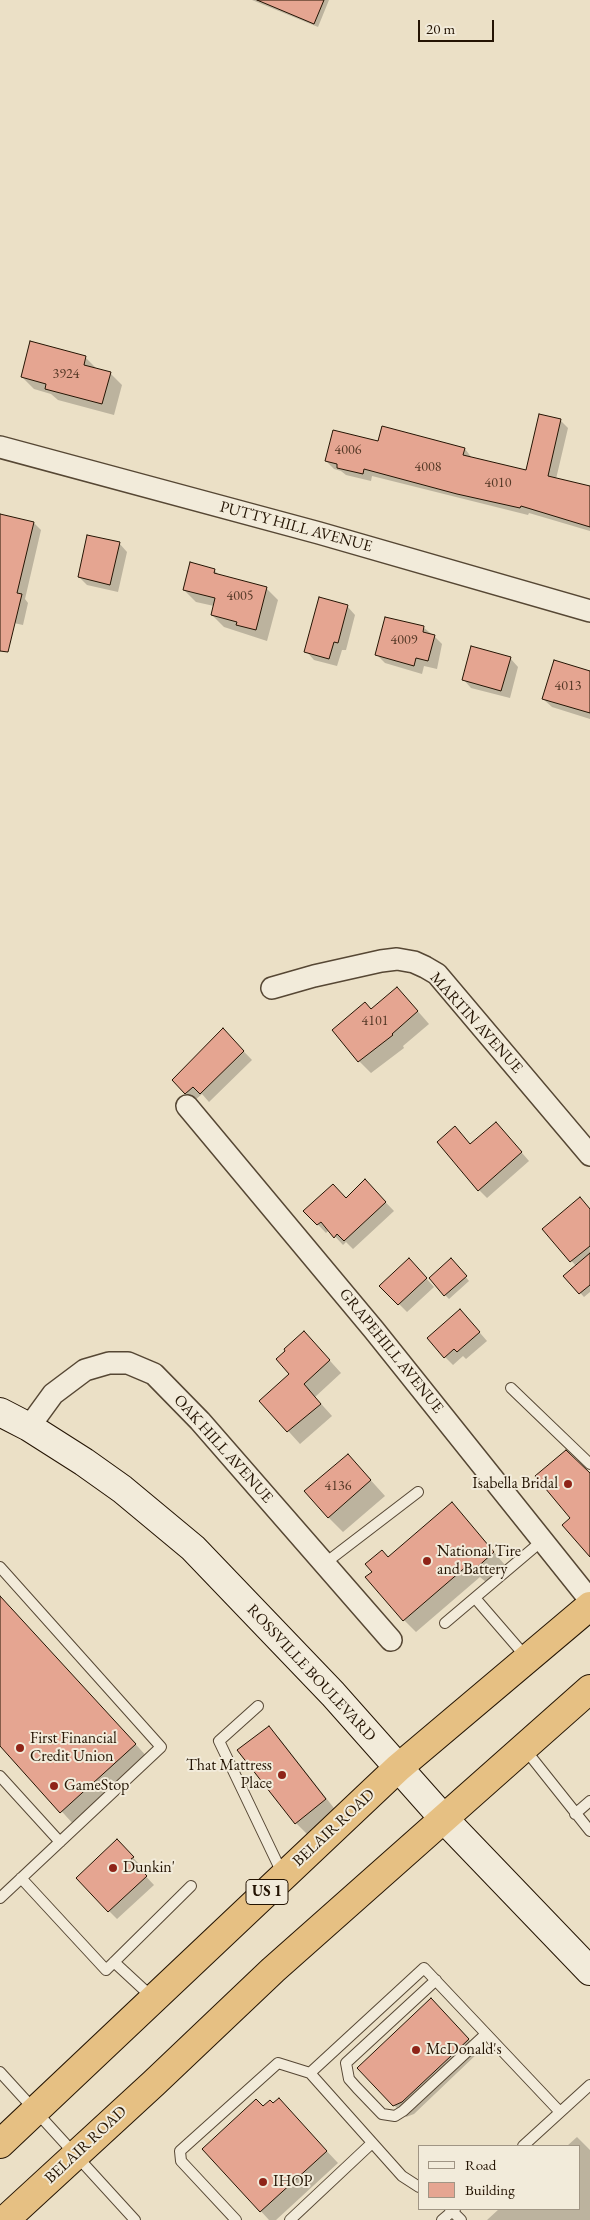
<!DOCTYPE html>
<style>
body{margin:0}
#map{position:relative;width:590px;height:2220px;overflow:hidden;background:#ebe0c6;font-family:"EB Garamond",serif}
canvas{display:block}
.legend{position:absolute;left:418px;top:2145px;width:162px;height:65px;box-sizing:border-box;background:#f2ebda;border:1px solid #a09584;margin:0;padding:6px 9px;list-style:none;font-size:15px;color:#241403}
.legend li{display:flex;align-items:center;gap:10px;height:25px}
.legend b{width:25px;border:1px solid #a09584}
.scale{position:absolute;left:418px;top:20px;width:76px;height:22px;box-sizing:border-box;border:2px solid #241403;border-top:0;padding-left:6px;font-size:15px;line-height:18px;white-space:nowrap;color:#241403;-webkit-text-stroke:4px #f2ebda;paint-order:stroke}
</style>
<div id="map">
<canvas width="590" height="2220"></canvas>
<ul class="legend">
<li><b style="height:6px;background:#f2ebda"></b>Road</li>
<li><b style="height:14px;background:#e5a591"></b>Building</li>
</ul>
<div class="scale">20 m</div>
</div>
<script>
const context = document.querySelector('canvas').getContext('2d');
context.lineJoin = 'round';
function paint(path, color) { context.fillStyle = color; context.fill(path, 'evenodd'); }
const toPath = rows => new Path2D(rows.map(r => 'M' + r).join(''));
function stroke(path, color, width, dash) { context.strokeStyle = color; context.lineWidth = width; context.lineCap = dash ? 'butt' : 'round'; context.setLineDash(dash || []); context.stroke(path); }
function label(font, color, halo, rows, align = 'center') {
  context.font = font + ' "EB Garamond",serif'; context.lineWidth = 4; context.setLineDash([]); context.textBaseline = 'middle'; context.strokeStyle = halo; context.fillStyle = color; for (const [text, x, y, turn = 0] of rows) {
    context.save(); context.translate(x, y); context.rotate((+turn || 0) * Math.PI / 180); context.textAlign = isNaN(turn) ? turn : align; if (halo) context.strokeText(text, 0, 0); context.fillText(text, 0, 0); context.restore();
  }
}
paint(toPath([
 [252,0,329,0,318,27],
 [85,357,98,370,110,373,122,385,114,415,58,400,51,394,34,389,22,377],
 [560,420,568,428,556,479,590,488,590,531,529,513,528,515,372,476,371,481,346,475,341,471,334,469,326,461,379,442,465,449,472,458,527,471],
 [34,523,41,530,25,599,28,603,23,625,0,620,0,525],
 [119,543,127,552,118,592,87,585,79,577],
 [214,570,220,576,266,588,278,600,267,641,224,627,212,615,214,606,196,602,184,590],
 [347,606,355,615,346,650,342,650,337,666,314,660,306,651],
 [386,618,424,628,434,636,442,644,437,669,424,666,422,674,385,663,377,655],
 [510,658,518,667,510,698,471,688,463,679],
 [590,673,590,719,552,707,543,699],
 [408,1000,429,1024,403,1046,404,1048,371,1073,359,1061,371,1010],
 [223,1030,252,1060,209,1102,202,1094,194,1101,173,1080],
 [504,1132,529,1161,487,1198,479,1190,471,1146],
 [365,1181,394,1211,353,1249,346,1242,343,1245,329,1230,326,1233,305,1211,346,1199],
 [590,1210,590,1292,584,1297,565,1276,576,1266,544,1229],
 [455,1264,469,1281,449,1299,445,1295],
 [417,1268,434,1287,407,1312,381,1286],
 [468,1319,487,1341,466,1359,463,1356,453,1365,445,1357],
 [304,1332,341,1373,315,1397,332,1416,300,1444,261,1401,291,1374],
 [348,1455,385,1496,343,1532,328,1517],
 [463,1516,505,1565,486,1582,480,1577,416,1632,404,1620,388,1559],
 [0,1596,150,1760,76,1827,0,1744],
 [268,1727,280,1739,337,1812,308,1835,296,1823],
 [117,1841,141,1866,138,1868,154,1885,117,1919,109,1911],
 [443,2012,480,2051,414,2114,406,2117,394,2105],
 [263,2108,290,2112,338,2163,276,2220,269,2220,204,2149],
 [577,2137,590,2150,590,2220,487,2220,499,2209,579,2209,579,2146,567,2146]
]), '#0003');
const building = toPath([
 [257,0,324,0,314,24,257,0],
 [30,341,86,356,84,365,111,372,102,404,45,389,46,384,21,377,30,341],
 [539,414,561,419,548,476,590,486,590,527,521,506,520,508,457,494,364,469,363,474,337,468,337,464,325,461,333,430,378,441,382,426,465,448,463,455,526,470,539,414],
 [0,514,34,522,17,593,22,594,8,652,0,651,0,514],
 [87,535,120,542,110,585,78,577,87,535],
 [190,562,215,569,214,573,267,587,256,630,236,625,237,622,211,615,215,598,183,590,190,562],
 [319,597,348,605,338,643,334,642,329,659,304,652,319,597],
 [385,617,424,626,423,632,435,635,428,661,416,658,414,666,375,655,385,617],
 [471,646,511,657,501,691,462,680,471,646],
 [554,660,590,671,590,713,542,699,554,660],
 [397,987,418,1011,392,1034,393,1035,358,1062,332,1030,365,1002,371,1009,397,987],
 [223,1028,244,1051,200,1094,193,1087,185,1094,172,1080,223,1028],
 [496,1122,522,1152,478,1191,437,1142,455,1126,470,1144,496,1122],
 [365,1179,386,1202,344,1241,337,1234,334,1238,321,1222,317,1225,303,1211,333,1184,346,1198,365,1179],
 [580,1197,590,1209,590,1246,570,1262,542,1229,580,1197],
 [590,1253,590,1285,579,1294,563,1276,590,1253],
 [409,1258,427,1278,398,1305,379,1286,409,1258],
 [451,1258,467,1276,444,1296,429,1278,451,1258],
 [460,1309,480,1332,457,1352,454,1349,444,1358,427,1338,460,1309],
 [304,1331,330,1360,304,1384,321,1404,287,1432,259,1401,289,1374,276,1359,285,1351,284,1349,304,1331],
 [566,1450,590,1473,590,1557,562,1525,570,1518,535,1476,566,1450],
 [348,1454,371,1480,328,1518,304,1491,348,1454],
 [452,1502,494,1552,473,1571,468,1565,403,1621,365,1577,372,1572,365,1564,382,1550,388,1557,452,1502],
 [0,1596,136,1744,60,1813,0,1746,0,1596],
 [269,1726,326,1799,295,1824,237,1750,269,1726],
 [117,1839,134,1857,131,1859,147,1876,108,1912,76,1878,117,1839],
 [431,1998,469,2039,402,2102,393,2106,357,2068,431,1998],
 [279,2098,327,2151,260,2212,202,2149,256,2099,263,2106,270,2100,273,2103,279,2098]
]);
paint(building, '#e5a591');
stroke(building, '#241403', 1);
const lane = toPath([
 [511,1388,590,1464],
 [324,1564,418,1492],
 [0,1567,161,1747,0,1898],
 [475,1598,526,1657],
 [445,1623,543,1540],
 [258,1706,219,1741,283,1875],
 [524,1748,590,1831],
 [0,1776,60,1842],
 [575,1814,590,1801],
 [21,1878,106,1970,191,1886],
 [114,1962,154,1999],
 [436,1980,346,2063,349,2079,357,2088,382,2114,395,2116,403,2111,486,2034],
 [0,2072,135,2220],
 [523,2146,590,2085],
 [419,2187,402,2176,310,2073,424,1968,560,2112],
 [450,2209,461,2220],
 [236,2220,181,2161,180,2151,278,2063,310,2073],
 [290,2220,372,2143],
 [442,2220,455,2209]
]);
const street = toPath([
 [0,447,319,533,590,611],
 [272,988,314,976,381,961,397,959,414,962,425,967,437,974,590,1155],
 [187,1106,374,1330,590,1600],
 [29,1427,53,1394,85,1370,109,1363,128,1363,154,1374,200,1421,391,1640]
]);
const secondary = toPath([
 [0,1412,29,1427,84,1462,122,1489,193,1548,333,1694,444,1819,590,1971]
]);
const highway = toPath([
 [0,2144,398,1768,590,1606],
 [5,2220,154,2083,273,1970,590,1689]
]);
stroke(lane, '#564734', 12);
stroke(street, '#564734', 24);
stroke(secondary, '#241403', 30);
stroke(highway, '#241403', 30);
stroke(lane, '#f2ebda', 10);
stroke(street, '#f2ebda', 21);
stroke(secondary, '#f2ebda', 28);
stroke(highway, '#e6c083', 28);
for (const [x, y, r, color] of [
 [568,1484,5,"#8f2418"],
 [427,1561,5,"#8f2418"],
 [20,1748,5,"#8f2418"],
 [282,1775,5,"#8f2418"],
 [54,1786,5,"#8f2418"],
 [113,1868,5,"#8f2418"],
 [416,2050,5,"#8f2418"],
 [263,2182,5,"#8f2418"]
]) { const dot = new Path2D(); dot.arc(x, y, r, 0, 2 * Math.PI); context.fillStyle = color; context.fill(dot); stroke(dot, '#f2ebda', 2); }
label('14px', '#543826', null, [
 ["3924",66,374],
 ["4006",348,450],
 ["4008",428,467],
 ["4010",498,483],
 ["4005",240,596],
 ["4009",404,640],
 ["4013",568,686],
 ["4101",375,1021],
 ["4136",338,1486]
]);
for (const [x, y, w] of [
 [267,1892,42]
]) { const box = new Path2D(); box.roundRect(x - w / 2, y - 12.5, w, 25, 4); context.fillStyle = '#f2ebda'; context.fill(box); stroke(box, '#241403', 1); }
label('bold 15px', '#241403', null, [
 ["US 1",267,1892]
]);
label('16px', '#241403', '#f2ebda', [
 ["PUTTY HILL AVENUE",296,527,15],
 ["MARTIN AVENUE",476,1023,48],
 ["GRAPEHILL AVENUE",391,1351,51],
 ["OAK HILL AVENUE",223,1449,48],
 ["ROSSVILLE BOULEVARD",311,1673,47],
 ["BELAIR ROAD",334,1828,-43],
 ["BELAIR ROAD",86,2145,-43]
]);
label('16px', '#241403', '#f2ebda', [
 ["Isabella Bridal",558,1484,"right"],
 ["National Tire",437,1552],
 ["and Battery",437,1570],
 ["First Financial",30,1739],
 ["Credit Union",30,1757],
 ["That Mattress",272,1766,"right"],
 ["Place",272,1784,"right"],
 ["GameStop",64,1786],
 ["Dunkin'",123,1868],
 ["McDonald's",426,2050],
 ["IHOP",273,2182]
], 'left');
</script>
